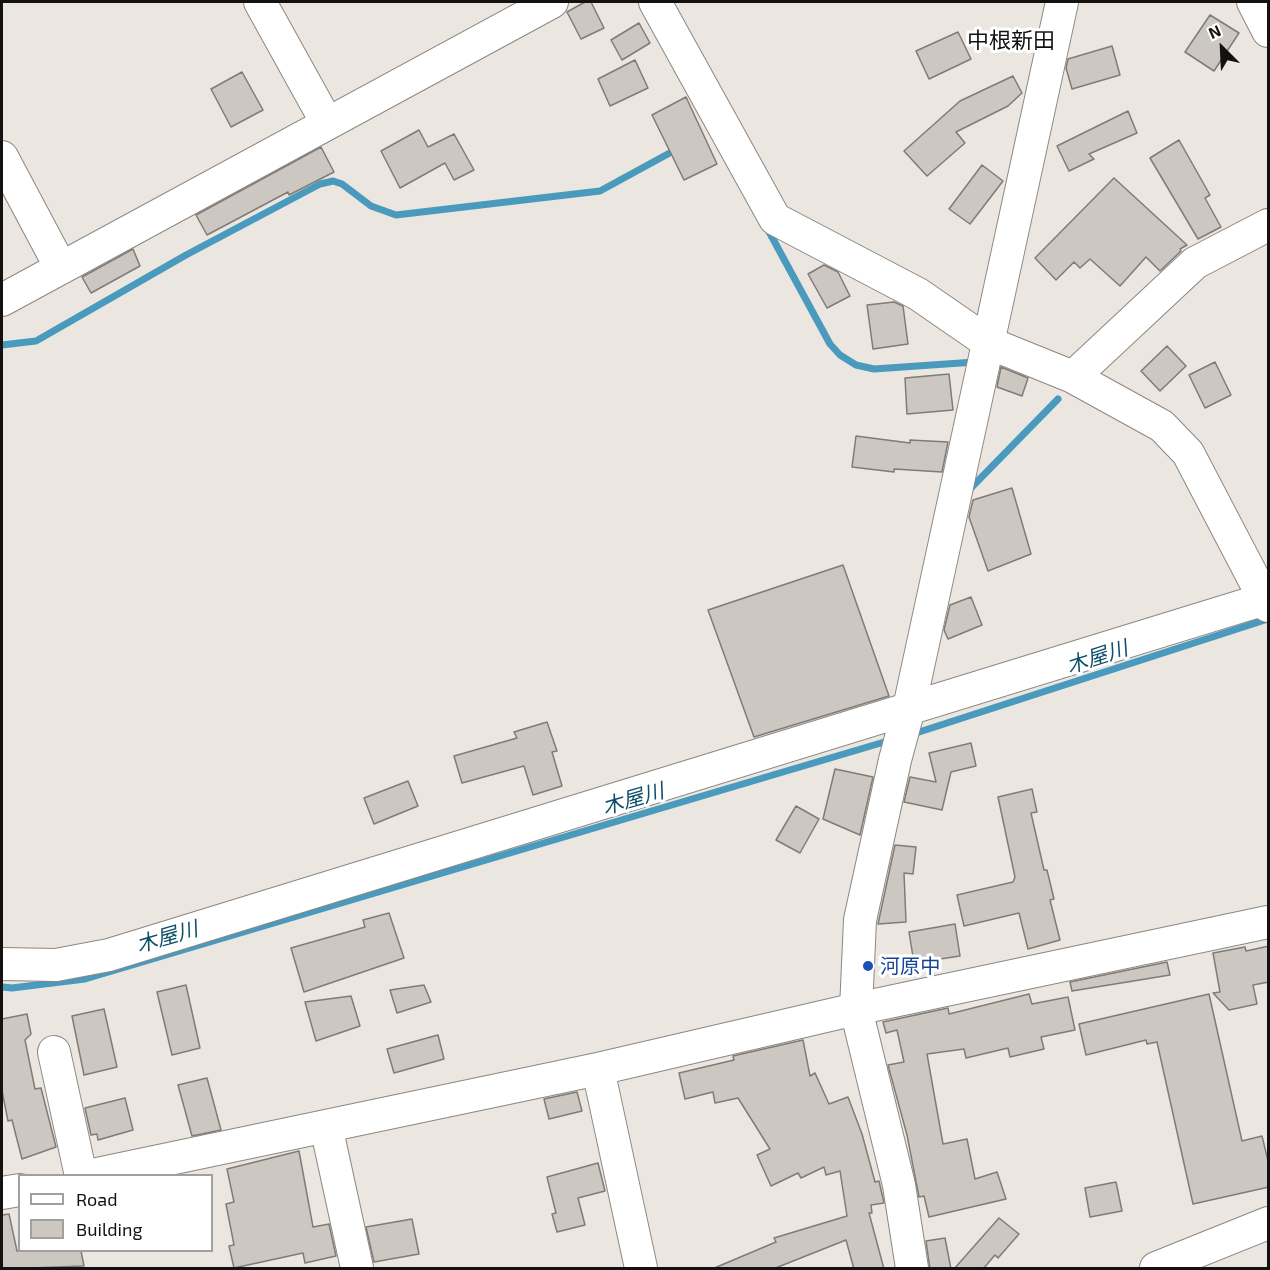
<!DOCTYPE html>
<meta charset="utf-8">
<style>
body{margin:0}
#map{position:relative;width:1270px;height:1270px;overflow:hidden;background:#ece6e1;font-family:"Exo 2",sans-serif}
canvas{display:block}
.frame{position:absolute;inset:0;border:3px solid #141210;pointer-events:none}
.legend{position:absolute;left:18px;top:1174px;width:195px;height:78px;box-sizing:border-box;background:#fff;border:2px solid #a1a09f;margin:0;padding:8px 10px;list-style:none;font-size:18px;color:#141210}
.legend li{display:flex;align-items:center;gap:12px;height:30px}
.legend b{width:30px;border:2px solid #a1a09f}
.north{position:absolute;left:1192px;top:18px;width:60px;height:60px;-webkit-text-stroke:4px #fff;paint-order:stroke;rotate:336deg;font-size:16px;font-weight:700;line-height:24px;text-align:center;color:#141210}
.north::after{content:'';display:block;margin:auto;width:21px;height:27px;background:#141210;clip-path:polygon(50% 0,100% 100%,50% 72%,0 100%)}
</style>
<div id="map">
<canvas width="1270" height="1270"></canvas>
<div class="frame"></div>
<ul class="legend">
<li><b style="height:8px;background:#fff"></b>Road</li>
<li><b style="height:16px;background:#cdc7c2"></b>Building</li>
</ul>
<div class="north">N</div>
</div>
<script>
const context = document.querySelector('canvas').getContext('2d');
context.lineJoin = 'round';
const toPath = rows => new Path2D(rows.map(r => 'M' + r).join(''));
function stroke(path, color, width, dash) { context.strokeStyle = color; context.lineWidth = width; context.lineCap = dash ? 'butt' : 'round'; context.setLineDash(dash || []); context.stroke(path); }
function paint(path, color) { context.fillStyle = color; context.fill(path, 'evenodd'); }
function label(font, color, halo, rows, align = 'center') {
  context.font = font + ' "Exo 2","Noto Sans JP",sans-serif'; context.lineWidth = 6; context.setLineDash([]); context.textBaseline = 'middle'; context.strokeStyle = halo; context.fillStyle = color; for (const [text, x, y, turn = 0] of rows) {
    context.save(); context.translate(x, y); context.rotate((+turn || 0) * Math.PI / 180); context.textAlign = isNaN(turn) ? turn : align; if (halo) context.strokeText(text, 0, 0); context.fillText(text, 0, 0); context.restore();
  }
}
stroke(toPath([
 [767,228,830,344,840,355,856,365,874,369,975,362],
 [2,345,36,341,186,255,320,184,333,181,342,184,371,206,396,215,600,191,677,149],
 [967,492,1058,399],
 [913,734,1268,619],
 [2,987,12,988,85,979,891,740]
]), '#4a9abe', 7);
const building = toPath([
 [585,2,591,2,604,28,581,39,567,12,585,2],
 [1210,15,1239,33,1214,71,1185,52,1210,15],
 [639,23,650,43,622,60,611,40,639,23],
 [958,32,971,59,929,79,916,51,958,32],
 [1112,46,1120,75,1072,89,1066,68,1068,59,1112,46],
 [635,60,648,88,610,106,598,79,635,60],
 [242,72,263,110,231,127,211,89,242,72],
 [1013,76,1022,93,1008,106,956,132,965,143,927,176,904,151,960,101,1013,76],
 [686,97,717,164,684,180,652,115,686,97],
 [1128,111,1137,133,1089,154,1094,159,1069,171,1057,146,1128,111],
 [419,130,428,147,454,134,474,170,454,180,445,163,400,188,381,151,419,130],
 [1179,140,1210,195,1205,198,1221,227,1198,239,1150,158,1179,140],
 [321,147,334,172,289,195,288,192,207,235,196,215,321,147],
 [982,165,1003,181,970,224,949,209,982,165],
 [1114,178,1187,245,1180,249,1181,251,1160,271,1146,257,1120,286,1090,259,1080,268,1074,262,1056,280,1035,258,1114,178],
 [133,249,140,266,91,293,82,277,133,249],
 [824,265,838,272,850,296,827,308,808,274,824,265],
 [894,302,903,306,908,344,873,349,867,305,894,302],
 [1167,346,1186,366,1160,391,1141,371,1167,346],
 [1215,362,1231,395,1205,408,1189,375,1215,362],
 [1001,367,1028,378,1022,396,997,387,1001,367],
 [949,374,953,410,907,414,905,378,949,374],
 [856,436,910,443,910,440,948,442,942,472,894,469,894,472,852,467,856,436],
 [1012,488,1031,554,988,571,969,517,973,500,1012,488],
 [843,565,889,696,754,737,708,610,843,565],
 [971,597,982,625,948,639,944,630,950,605,971,597],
 [547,722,557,751,552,752,562,786,533,795,524,766,462,783,454,756,517,738,514,732,547,722],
 [971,743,976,766,951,772,942,810,904,802,910,777,936,782,929,753,971,743],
 [835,769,873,777,860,835,823,819,835,769],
 [408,781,418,806,374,824,364,798,408,781],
 [1032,789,1037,812,1031,813,1044,870,1047,870,1054,899,1050,900,1060,940,1028,949,1019,913,964,926,957,895,1013,882,1015,877,998,797,1032,789],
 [796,806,819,819,800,853,776,840,796,806],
 [895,845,916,847,913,874,904,873,906,922,878,924,895,845],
 [389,913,404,958,304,992,291,948,365,927,363,920,389,913],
 [955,924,960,956,914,963,909,932,955,924],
 [1269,946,1269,982,1253,985,1257,1004,1229,1010,1213,993,1220,992,1213,953,1245,947,1246,951,1269,946],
 [1167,962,1170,975,1072,991,1070,982,1167,962],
 [186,985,200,1048,172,1055,157,992,186,985],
 [424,985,431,1002,397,1013,390,990,424,985],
 [1029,994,1032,1004,1068,997,1075,1030,1041,1037,1044,1049,1010,1057,1008,1048,966,1058,964,1049,927,1054,943,1144,967,1139,975,1179,997,1172,1006,1199,929,1217,924,1196,919,1197,907,1135,888,1065,904,1062,897,1030,886,1033,883,1022,948,1008,949,1014,1029,994],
 [1209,994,1242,1141,1262,1136,1269,1165,1269,1187,1193,1204,1157,1042,1147,1044,1146,1040,1086,1055,1079,1024,1209,994],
 [351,996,360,1026,316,1041,305,1002,351,996],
 [104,1009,117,1067,84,1075,72,1016,104,1009],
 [27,1014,31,1034,25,1040,35,1089,41,1088,56,1147,22,1159,12,1120,8,1121,2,1091,2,1019,27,1014],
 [438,1035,444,1059,394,1073,387,1049,438,1035],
 [803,1040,810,1076,815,1073,829,1104,848,1097,862,1134,875,1182,879,1181,884,1203,871,1205,872,1213,869,1213,884,1269,854,1269,846,1240,773,1269,712,1269,776,1242,774,1238,847,1216,840,1171,826,1175,824,1167,801,1178,798,1173,771,1186,757,1155,770,1149,738,1098,715,1103,713,1092,685,1099,679,1073,734,1060,733,1056,803,1040],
 [207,1078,221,1130,192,1136,178,1085,207,1078],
 [577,1092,582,1111,549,1119,544,1099,577,1092],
 [125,1098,133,1130,98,1140,97,1134,91,1135,85,1108,125,1098],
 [299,1151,313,1227,329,1224,336,1256,305,1263,303,1253,234,1268,229,1246,234,1245,226,1204,234,1202,227,1169,299,1151],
 [598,1163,605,1191,578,1198,585,1225,557,1232,552,1214,556,1213,547,1177,598,1163],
 [1116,1182,1122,1211,1090,1217,1085,1188,1116,1182],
 [9,1214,17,1251,81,1251,84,1266,2,1269,2,1215,9,1214],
 [999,1218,1019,1234,998,1258,995,1255,983,1269,954,1269,999,1218],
 [412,1219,419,1254,374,1262,366,1227,412,1219],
 [945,1238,951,1269,930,1269,926,1241,945,1238]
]);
paint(building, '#cdc7c2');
stroke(building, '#807b77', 1.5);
const minor = toPath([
 [260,2,327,123],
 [655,2,775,219,918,294,989,343,1073,377,1162,426,1188,453,1268,606],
 [1253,2,1268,31],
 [2,157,61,268],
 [2,300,552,2],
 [1073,377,1195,263,1268,225],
 [2,964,56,965,109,955,1268,598],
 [54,1052,81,1176],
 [598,1069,641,1268],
 [326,1126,357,1268],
 [88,1176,598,1069,856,1009,1268,922],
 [2,1193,20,1190],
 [912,1268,899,1185,856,1009,860,920,895,760,909,708,1062,2],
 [1156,1268,1268,1223]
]);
stroke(minor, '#8c8782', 34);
stroke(minor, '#fff', 32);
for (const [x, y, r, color] of [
 [868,966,6,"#1a4fb4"]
]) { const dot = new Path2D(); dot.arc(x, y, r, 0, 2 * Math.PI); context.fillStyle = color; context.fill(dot); stroke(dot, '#fff', 2); }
label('20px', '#164399', '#fff', [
 ["河原中",880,966]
], 'left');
label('italic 21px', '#0e506a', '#fff', [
 ["木屋川",1097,657,-18],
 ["木屋川",633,799,-16],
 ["木屋川",167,937,-16]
]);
label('22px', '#141210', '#fff', [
 ["中根新田",1011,41]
]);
</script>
